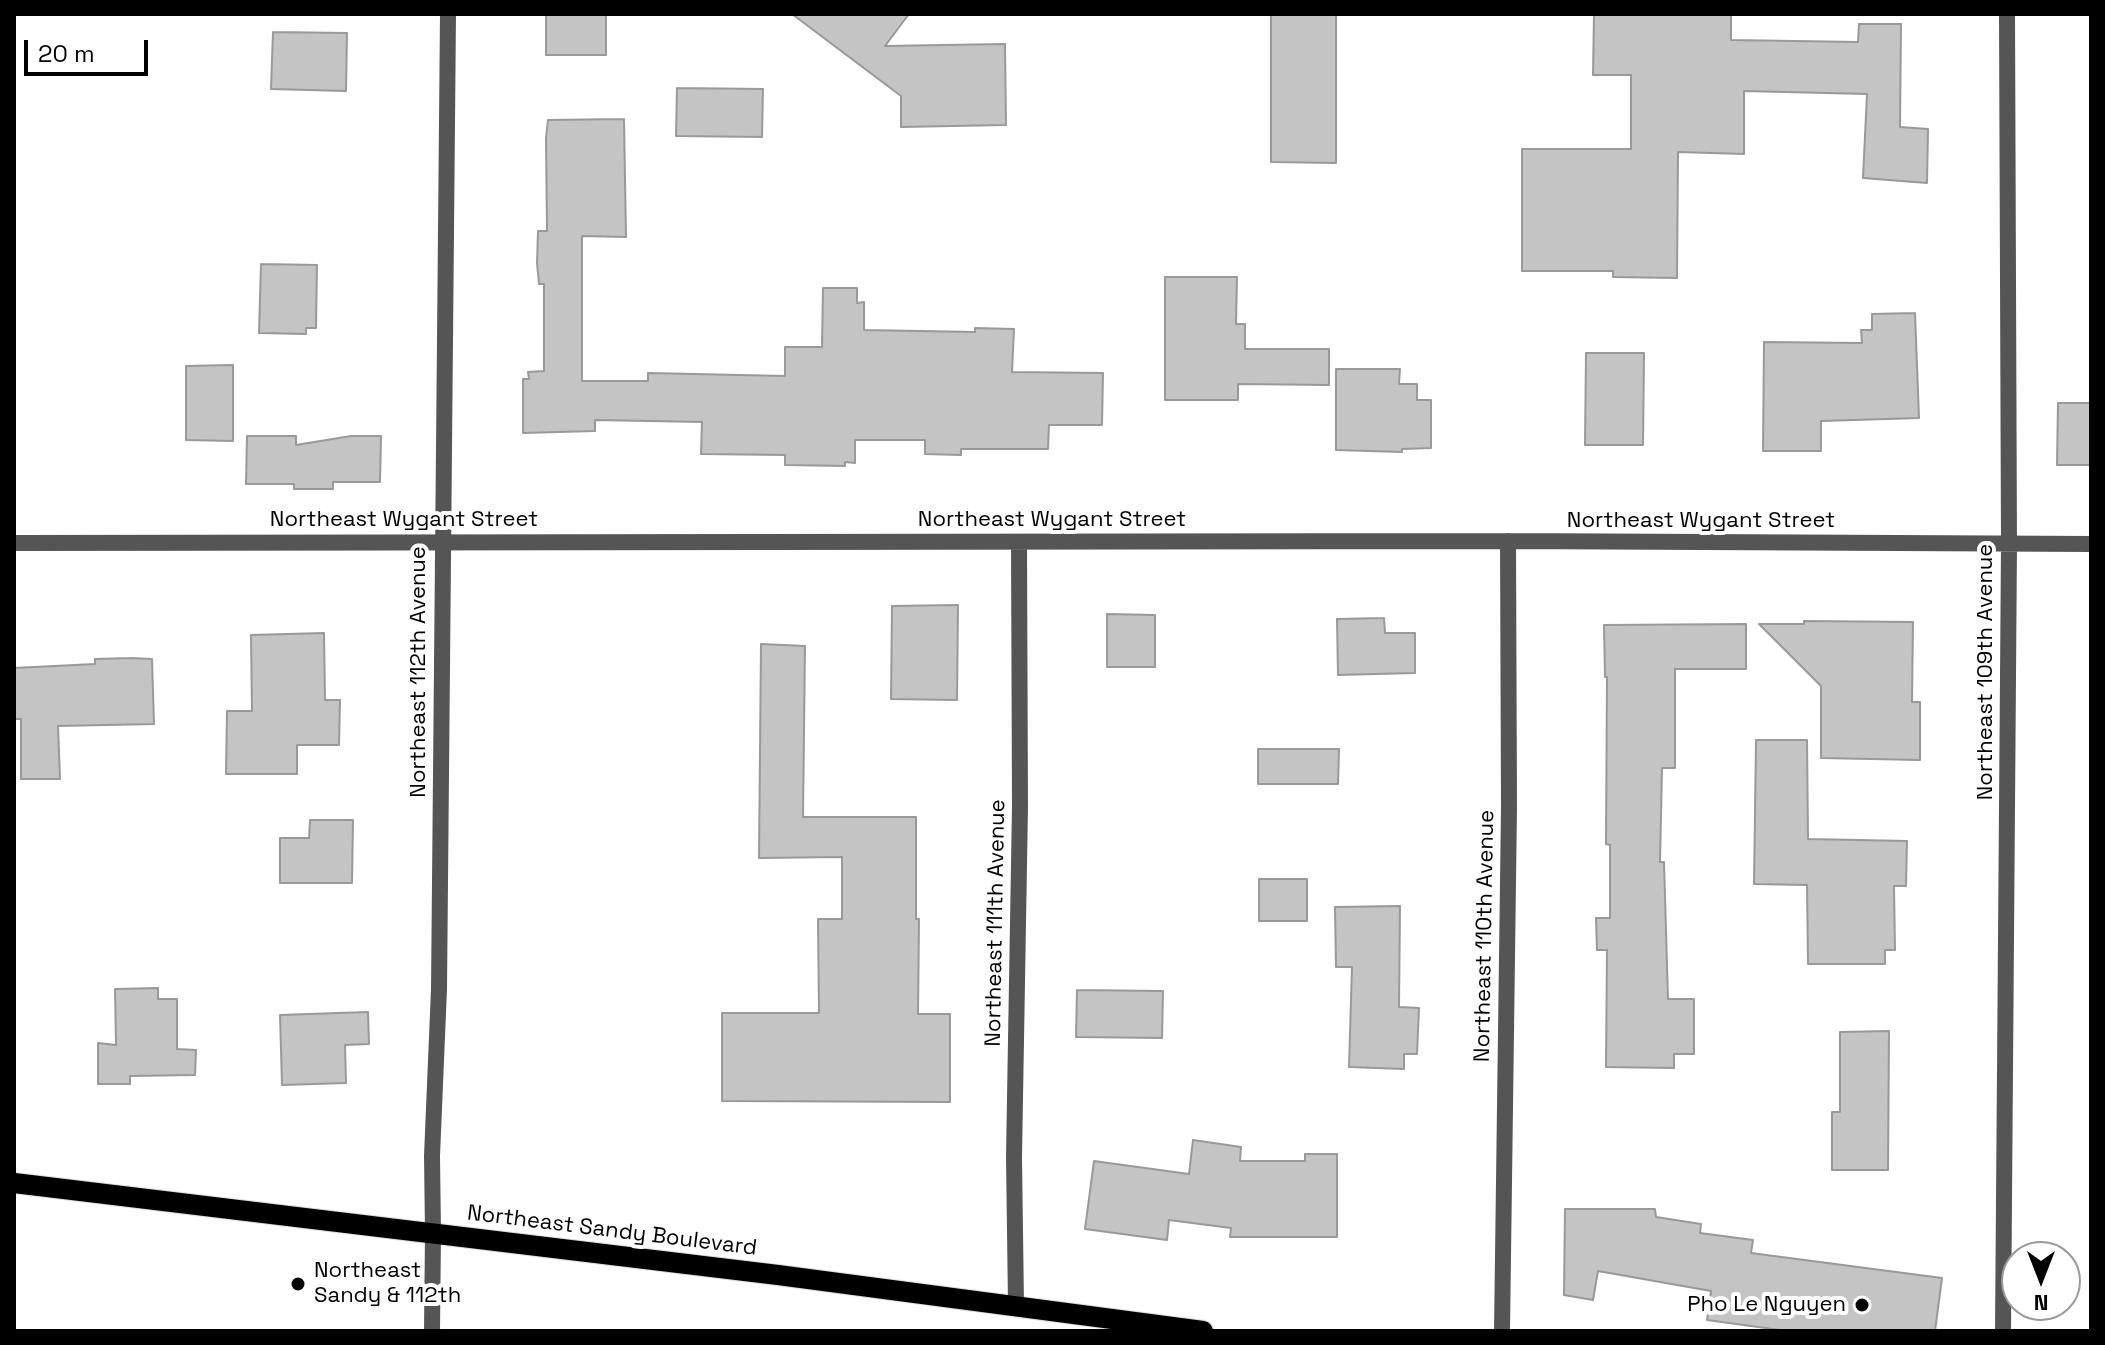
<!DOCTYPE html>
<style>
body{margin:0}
#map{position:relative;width:2105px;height:1345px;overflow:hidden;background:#fff;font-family:"Space Grotesk",sans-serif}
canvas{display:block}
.frame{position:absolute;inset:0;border:16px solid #000;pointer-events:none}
.north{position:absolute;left:2001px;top:1241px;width:80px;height:80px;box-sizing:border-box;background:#fff;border:2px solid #999;border-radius:50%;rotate:180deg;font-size:22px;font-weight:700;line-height:32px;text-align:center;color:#000}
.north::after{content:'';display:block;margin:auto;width:28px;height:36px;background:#000;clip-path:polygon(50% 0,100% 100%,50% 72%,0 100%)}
.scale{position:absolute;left:24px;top:40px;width:124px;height:36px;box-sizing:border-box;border:4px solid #000;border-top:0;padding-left:10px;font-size:24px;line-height:28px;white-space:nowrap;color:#000;-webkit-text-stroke:6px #fff;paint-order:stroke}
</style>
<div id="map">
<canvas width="2105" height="1345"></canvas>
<div class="frame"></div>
<div class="north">N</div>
<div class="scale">20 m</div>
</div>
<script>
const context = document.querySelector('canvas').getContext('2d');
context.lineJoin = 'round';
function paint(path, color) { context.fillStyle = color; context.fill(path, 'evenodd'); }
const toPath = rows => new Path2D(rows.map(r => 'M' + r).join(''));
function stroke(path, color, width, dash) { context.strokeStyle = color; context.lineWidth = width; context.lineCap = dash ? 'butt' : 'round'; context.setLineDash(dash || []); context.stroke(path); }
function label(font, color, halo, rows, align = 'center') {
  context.font = font + ' "Space Grotesk",sans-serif'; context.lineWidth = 8; context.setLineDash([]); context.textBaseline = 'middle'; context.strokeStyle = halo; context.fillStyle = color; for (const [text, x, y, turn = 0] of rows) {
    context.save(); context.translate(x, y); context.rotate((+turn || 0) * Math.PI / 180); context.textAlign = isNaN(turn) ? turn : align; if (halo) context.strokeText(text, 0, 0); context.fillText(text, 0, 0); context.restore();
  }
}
const building = toPath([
 [546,14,606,14,606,55,546,55,546,14],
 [792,14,909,14,885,46,1005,44,1006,125,901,127,901,96,792,14],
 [1271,14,1336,14,1336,163,1271,162,1271,14],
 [1594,14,1731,14,1731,40,1858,42,1859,24,1901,24,1900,127,1928,129,1927,183,1863,178,1867,94,1744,91,1744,154,1678,152,1677,278,1613,277,1613,271,1522,271,1522,149,1631,149,1631,75,1593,75,1594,14],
 [273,32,347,33,346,91,271,89,273,32],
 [677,88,763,89,762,137,676,136,677,88],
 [624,119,626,237,582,236,582,381,648,381,648,373,785,376,785,347,822,347,823,288,857,288,857,303,864,302,864,330,975,332,975,328,1014,329,1012,372,1103,373,1102,425,1049,425,1048,449,961,449,961,455,925,454,925,440,855,440,855,463,845,462,845,466,785,465,785,455,701,454,702,422,595,420,595,431,523,433,523,379,529,379,528,372,544,371,544,284,539,284,537,263,538,231,547,231,546,138,548,120,624,119],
 [261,264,317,265,316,328,306,328,306,334,259,333,261,264],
 [1165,277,1237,277,1236,324,1245,324,1245,349,1329,349,1329,385,1238,384,1238,400,1165,400,1165,277],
 [1915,313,1919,418,1821,421,1821,451,1763,451,1764,342,1862,343,1861,330,1872,330,1872,314,1915,313],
 [1586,353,1644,353,1643,445,1585,445,1586,353],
 [233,365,233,441,186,440,186,366,233,365],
 [1336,369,1400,369,1399,384,1417,384,1417,400,1431,400,1431,448,1402,449,1402,452,1336,450,1336,369],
 [2058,403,2091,403,2091,465,2057,465,2058,403],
 [247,436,296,436,296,445,351,436,381,436,380,482,333,482,333,489,294,489,294,484,246,484,247,436],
 [958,605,957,700,891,699,892,606,958,605],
 [1107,614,1155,615,1155,667,1107,667,1107,614],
 [1384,618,1385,633,1415,633,1415,673,1338,675,1337,619,1384,618],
 [1804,621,1913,622,1912,702,1920,702,1920,760,1821,758,1821,686,1759,624,1804,624,1804,621],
 [1746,624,1746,669,1675,669,1675,768,1662,768,1660,862,1664,862,1668,999,1694,999,1694,1054,1674,1054,1674,1068,1606,1067,1607,950,1597,950,1596,918,1610,918,1610,845,1606,844,1607,677,1605,677,1604,625,1746,624],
 [324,633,325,700,340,700,339,745,297,745,297,774,226,774,227,711,252,711,251,635,324,633],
 [761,644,805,646,803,817,916,817,916,919,919,919,918,1014,950,1014,950,1102,722,1101,722,1013,819,1013,818,919,842,919,842,857,759,858,761,644],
 [131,658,152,659,154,724,58,726,60,779,21,779,21,719,14,719,14,668,95,664,95,659,131,658],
 [1756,740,1807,740,1808,839,1907,841,1906,886,1894,886,1895,950,1885,950,1885,964,1808,964,1807,885,1754,884,1756,740],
 [1258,749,1339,749,1338,784,1258,784,1258,749],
 [310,820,353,820,352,883,280,883,280,838,309,838,310,820],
 [1259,879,1307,879,1307,921,1259,921,1259,879],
 [1400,906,1399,1007,1419,1008,1417,1054,1404,1054,1404,1069,1349,1067,1352,967,1336,967,1335,907,1400,906],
 [158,988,158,999,177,999,177,1049,196,1050,195,1075,130,1076,130,1084,98,1084,98,1043,116,1045,115,989,158,988],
 [1077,990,1163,991,1162,1038,1076,1037,1077,990],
 [368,1012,369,1044,345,1045,346,1083,282,1085,280,1015,368,1012],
 [1889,1031,1888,1170,1832,1170,1832,1112,1840,1112,1840,1032,1889,1031],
 [1193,1140,1241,1147,1240,1161,1305,1161,1305,1154,1337,1154,1337,1237,1230,1237,1231,1228,1169,1220,1167,1240,1085,1229,1094,1161,1189,1174,1193,1140],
 [1565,1209,1655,1209,1656,1217,1701,1224,1700,1233,1753,1240,1751,1253,1942,1278,1935,1331,1787,1331,1707,1320,1711,1291,1598,1271,1593,1300,1564,1295,1565,1209]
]);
paint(building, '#c4c4c4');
stroke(building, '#999', 2);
const primary = toPath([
 [14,1183,778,1275,1203,1331]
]);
stroke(primary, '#dbdbdb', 22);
stroke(toPath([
 [14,543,1508,541,2091,544],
 [1016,1305,1014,1157,1020,806,1019,542],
 [432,1331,433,1233],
 [1502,1331,1509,807,1508,541],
 [2003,1331,2009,545,2007,14]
]), '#555', 16);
stroke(toPath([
 [433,1233,432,1156,439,989,448,14]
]), '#555', 16);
stroke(primary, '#000', 20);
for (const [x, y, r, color] of [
 [298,1284,8,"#000"],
 [1862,1305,8,"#000"]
]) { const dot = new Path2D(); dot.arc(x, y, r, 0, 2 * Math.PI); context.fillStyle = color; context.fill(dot); stroke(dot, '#fff', 3); }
label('22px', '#000', '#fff', [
 ["Northeast Wygant Street",404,520],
 ["Northeast Wygant Street",1052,520],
 ["Northeast Wygant Street",1701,521],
 ["Northeast 112th Avenue",419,672,-90],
 ["Northeast 109th Avenue",1986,672,-90],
 ["Northeast 111th Avenue",996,923,-89],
 ["Northeast 110th Avenue",1485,936,-89],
 ["Northeast Sandy Boulevard",612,1231,7]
]);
label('22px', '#000', '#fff', [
 ["Northeast",314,1271],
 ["Sandy & 112th",314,1296],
 ["Pho Le Nguyen",1846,1305,"right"]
], 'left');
</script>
